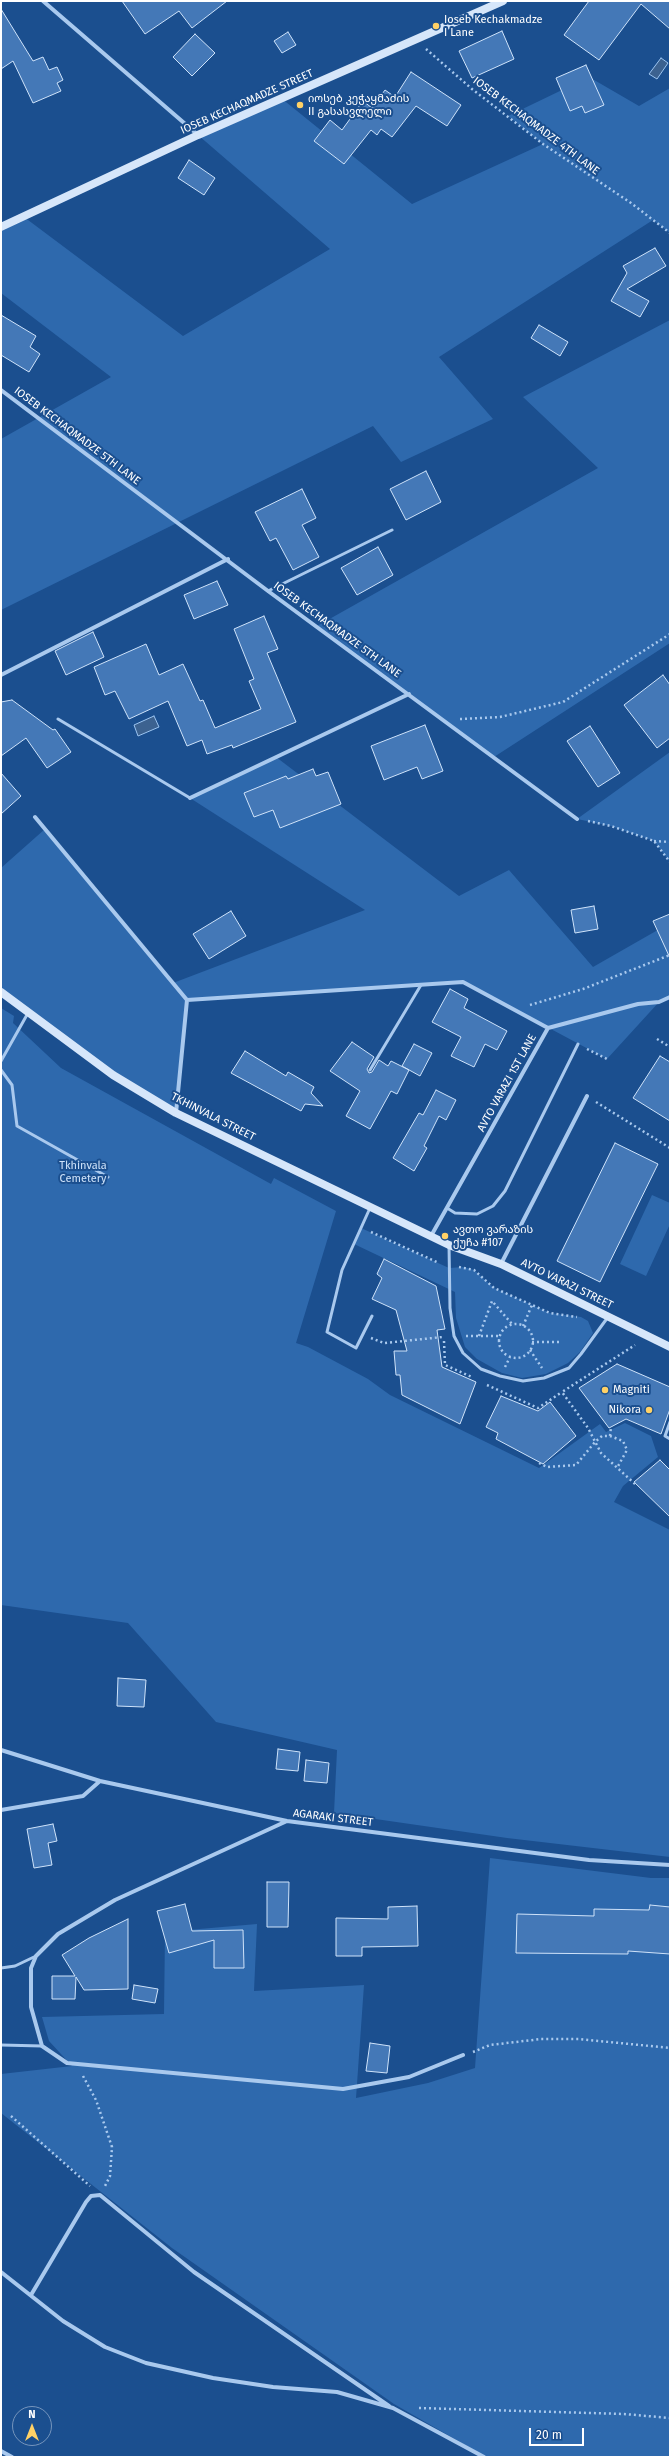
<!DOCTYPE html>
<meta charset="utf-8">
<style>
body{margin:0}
#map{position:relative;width:671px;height:2458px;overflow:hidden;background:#1b4f8f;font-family:"Fira Sans",sans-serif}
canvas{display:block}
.frame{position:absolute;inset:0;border:2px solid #fff;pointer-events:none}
.north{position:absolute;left:12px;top:2406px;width:40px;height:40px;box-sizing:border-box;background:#1b4f8f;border:1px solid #7695bc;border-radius:50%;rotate:0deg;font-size:11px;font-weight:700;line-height:16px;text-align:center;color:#fff}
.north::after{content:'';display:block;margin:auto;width:14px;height:18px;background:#ffd166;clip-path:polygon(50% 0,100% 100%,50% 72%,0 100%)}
.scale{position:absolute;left:529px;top:2428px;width:55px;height:18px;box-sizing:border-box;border:2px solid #fff;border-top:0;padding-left:5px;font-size:12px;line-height:14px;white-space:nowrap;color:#fff;-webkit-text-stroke:3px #1b4f8f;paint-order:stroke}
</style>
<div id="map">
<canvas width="671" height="2458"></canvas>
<div class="frame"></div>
<div class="north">N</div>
<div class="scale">20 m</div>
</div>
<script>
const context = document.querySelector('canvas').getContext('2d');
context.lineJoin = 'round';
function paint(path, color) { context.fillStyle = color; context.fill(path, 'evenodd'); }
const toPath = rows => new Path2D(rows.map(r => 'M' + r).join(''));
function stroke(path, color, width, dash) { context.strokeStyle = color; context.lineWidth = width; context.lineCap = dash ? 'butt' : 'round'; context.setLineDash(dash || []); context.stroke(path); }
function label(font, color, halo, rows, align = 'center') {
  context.font = font + ' "Fira Sans","Noto Sans Georgian",sans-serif'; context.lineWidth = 4; context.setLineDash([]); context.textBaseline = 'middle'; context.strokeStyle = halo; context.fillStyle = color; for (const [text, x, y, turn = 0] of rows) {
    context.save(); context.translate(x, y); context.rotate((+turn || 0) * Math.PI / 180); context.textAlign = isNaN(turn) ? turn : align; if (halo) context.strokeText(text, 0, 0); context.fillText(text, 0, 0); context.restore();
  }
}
paint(toPath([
 [589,77,639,106,670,88,670,233,653,220,439,357,493,419,401,462,373,426,1,610,1,439,111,377,1,293,1,227,24,217,183,336,330,249,198,135,281,98,412,204,543,144,508,116],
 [670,320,670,643,494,757,317,626,598,468,523,397],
 [670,752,670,862,654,841,611,826,577,819],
 [276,757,459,896,509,870,593,967,670,923,670,997,659,1002,607,1059,463,982,187,1000,176,1113,113,1075,1,992,1,868,45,829,173,983,365,910,190,798],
 [1,1008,14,1016,13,1023,61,1068,271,1184,274,1178,336,1211,296,1343,308,1347,368,1379,390,1395,539,1468,600,1424,606,1432,625,1423,651,1436,658,1457,623,1486,614,1502,670,1530,670,1857,507,1838,334,1813,337,1750,216,1722,128,1623,1,1605],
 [652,1195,670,1203,670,1224,646,1276,620,1264],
 [361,1228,449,1268,464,1267,474,1270,494,1288,550,1313,581,1317,588,1321,593,1333,580,1352,568,1363,546,1374,522,1378,502,1373,477,1359,465,1347,456,1318,455,1292,354,1244],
 [490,1858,651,1878,670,1878,670,2457,486,2457,394,2404,172,2248,1,2113,1,2074,72,2066,49,2041,42,2017,164,2014,165,1932,257,1924,254,1991,364,1985,356,2098,428,2083,475,2068]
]), '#2e69ad');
const water = toPath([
 [661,58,668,63,657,79,649,74,661,58],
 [154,716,159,727,138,736,134,725,154,716]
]);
paint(water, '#3c6290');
stroke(water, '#9cc4f0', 1);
const building = toPath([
 [122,1,227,1,192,28,179,11,145,34,122,1],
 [589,1,670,1,670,29,641,4,599,60,564,35,589,1],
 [1,9,33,61,43,57,49,70,57,67,63,80,57,83,61,91,33,103,13,61,1,69,1,9],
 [502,31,514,59,472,78,459,51,502,31],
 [288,32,296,45,282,53,274,41,288,32],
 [195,34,215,53,192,76,173,57,195,34],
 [586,65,604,105,585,113,582,106,570,111,556,78,586,65],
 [411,72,461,105,447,126,416,106,392,137,381,129,377,135,371,130,344,164,314,141,330,120,342,130,363,101,372,108,385,90,395,97,411,72],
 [189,160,215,178,204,195,178,178,189,160],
 [655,248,666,266,627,289,649,301,640,317,611,301,627,273,623,266,655,248],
 [1,315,36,336,30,347,40,354,29,372,1,355,1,315],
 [539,325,568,342,560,356,531,338,539,325],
 [426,471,441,502,406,520,390,489,426,471],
 [302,489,316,518,302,525,319,557,293,570,276,538,270,541,255,512,302,489],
 [378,547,393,575,357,595,341,568,378,547],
 [217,581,228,605,194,619,184,595,217,581],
 [264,616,278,649,267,653,296,722,233,748,232,745,207,754,202,740,187,746,168,701,129,719,115,691,105,695,94,667,146,644,159,675,183,664,200,701,203,700,215,728,261,709,249,681,254,679,234,629,264,616],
 [93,632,104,657,66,675,55,651,93,632],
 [663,675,670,685,670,738,657,748,624,705,663,675],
 [12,700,53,730,55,729,71,752,47,768,26,738,1,756,1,702,12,700],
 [425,725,443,771,422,779,417,767,384,780,371,746,425,725],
 [590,726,620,773,598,787,567,741,590,726],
 [313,769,316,776,328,772,341,804,280,828,273,810,254,817,244,793,286,776,288,779,313,769],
 [1,773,21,796,1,814,1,773],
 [594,906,598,929,575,933,571,910,594,906],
 [231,911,246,936,209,959,193,934,231,911],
 [670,914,670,958,653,921,670,914],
 [450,989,468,999,464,1008,507,1031,497,1050,485,1044,474,1067,451,1056,461,1037,432,1022,450,989],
 [352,1042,374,1057,367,1069,369,1073,372,1072,379,1060,388,1066,391,1061,409,1070,397,1094,391,1091,370,1129,346,1116,360,1091,330,1071,352,1042],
 [414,1044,432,1053,420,1076,402,1066,414,1044],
 [245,1051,286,1076,288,1072,314,1087,311,1093,323,1106,305,1104,301,1111,231,1073,245,1051],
 [660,1056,670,1062,670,1121,633,1098,660,1056],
 [436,1090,456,1100,446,1120,439,1116,424,1146,427,1148,414,1171,393,1158,419,1113,423,1115,436,1090],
 [615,1143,658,1164,600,1282,557,1261,615,1143],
 [384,1259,436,1286,445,1329,437,1330,442,1367,476,1382,460,1424,402,1395,400,1375,396,1375,394,1351,407,1351,396,1310,372,1299,382,1278,377,1274,384,1259],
 [617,1364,670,1387,670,1409,661,1434,626,1419,609,1428,579,1388,617,1364],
 [501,1396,538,1411,550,1402,576,1436,543,1464,496,1439,498,1433,486,1427,501,1396],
 [660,1460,670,1470,670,1517,634,1482,660,1460],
 [118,1678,146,1680,144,1707,117,1706,118,1678],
 [278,1749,300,1752,298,1771,276,1769,278,1749],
 [306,1760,329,1763,327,1783,304,1781,306,1760],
 [53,1824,57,1841,48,1843,52,1865,34,1868,27,1829,53,1824],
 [267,1882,289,1882,288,1927,267,1927,267,1882],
 [185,1904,192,1931,243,1930,244,1968,214,1968,214,1940,169,1953,157,1911,185,1904],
 [650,1905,670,1907,670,1954,628,1951,628,1954,516,1953,517,1914,594,1916,594,1909,649,1910,650,1905],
 [417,1906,418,1946,362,1947,362,1956,336,1956,336,1918,388,1919,388,1907,417,1906],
 [128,1919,128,1989,84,1990,76,1977,75,1999,52,1999,52,1976,75,1976,62,1955,89,1938,128,1919],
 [134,1985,158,1989,155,2003,132,1999,134,1985],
 [370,2043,390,2046,387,2073,366,2071,370,2043]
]);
paint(building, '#4478b7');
stroke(building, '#cfe3fa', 1);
stroke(toPath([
 [426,49,472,89,543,144,631,203,670,233],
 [460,719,500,717,563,702,670,634],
 [588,821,611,826,654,841,670,862],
 [654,841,670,842],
 [530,1005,583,989,670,955],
 [657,1039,670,1047],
 [587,1049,607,1059],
 [596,1102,670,1148],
 [371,1232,439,1263],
 [459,1267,474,1270,494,1288,550,1313,577,1317],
 '499 1341a17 17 0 1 1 34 0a17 17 0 1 1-34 0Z',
 [523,1326,532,1305],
 [466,1336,499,1336],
 [479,1336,492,1301,512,1324],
 [371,1338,384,1343,443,1337],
 [444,1341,445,1365,472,1377],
 [532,1342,562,1342],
 [530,1350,542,1368],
 [505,1367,510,1357],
 [487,1385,538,1408,562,1392],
 [610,1436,611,1427],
 [539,1463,547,1467,576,1465,595,1442,602,1436,610,1436,623,1441,627,1450,617,1468],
 [635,1484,601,1453,588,1428,562,1392,635,1345],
 [473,2052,490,2045,541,2039,579,2039,670,2048],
 [83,2076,96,2100,112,2147,110,2176,105,2186],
 [11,2116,90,2186],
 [419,2408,624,2414,670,2418]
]), '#a9c9ee', 2.5, [2, 3]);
stroke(toPath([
 [268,591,392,530],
 [58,719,190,798],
 [1,1061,28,1013],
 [1,1070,12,1085,17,1126,108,1177],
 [370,1070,421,985],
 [370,1208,342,1270,327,1332,356,1348,372,1316],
 [447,1208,455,1213,477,1214,493,1206,505,1191,578,1044],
 [449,1245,450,1308,454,1336,463,1353,481,1369,500,1376,523,1381,544,1378,569,1368,581,1354,608,1317],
 [670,1422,665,1436,670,1439],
 [1,1968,15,1966,36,1956],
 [1,2045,42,2046]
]), '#a9c9ee', 3);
stroke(toPath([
 [43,1,198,135],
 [1,390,268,591,577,819],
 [1,675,228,559],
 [190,798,409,694],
 [35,817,187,1000,176,1113],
 [187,1000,463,982,548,1028],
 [431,1236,548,1028,638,1004,659,1002,670,997],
 [501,1264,587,1096],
 [1,1750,100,1781,287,1821,589,1860,670,1865],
 [1,1810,83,1796,100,1781],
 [287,1821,115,1900,58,1934,36,1956,31,1968,31,2007,42,2046,67,2063,343,2089,409,2077,463,2055],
 [1,2272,63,2321,105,2347,146,2363,213,2378,273,2387,337,2392,393,2408,484,2457],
 [31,2295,86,2202,91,2196,100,2195,194,2272,389,2406],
 [1,2451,12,2457]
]), '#a9c9ee', 4);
stroke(toPath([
 [1,227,198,135,503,1],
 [1,992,113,1075,176,1113,449,1245,501,1264,670,1347]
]), '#d6e6fa', 8);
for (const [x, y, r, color] of [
 [436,26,4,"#ffd166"],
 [300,105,4,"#ffd166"],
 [445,1236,4,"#ffd166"],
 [605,1390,4,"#ffd166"],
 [649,1410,4,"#ffd166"]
]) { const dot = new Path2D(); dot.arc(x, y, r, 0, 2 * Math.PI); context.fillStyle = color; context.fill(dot); stroke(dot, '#1b4f8f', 1.5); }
label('11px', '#fff', '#1b4f8f', [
 ["Ioseb Kechakmadze",444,20],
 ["I Lane",444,33],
 ["იოსებ კეჭაყმაძის",308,99],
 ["II გასასვლელი",308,112],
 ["ავთო ვარაზის",453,1230],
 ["ქუჩა #107",453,1243],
 ["Magniti",613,1390],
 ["Nikora",641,1410,"right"]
], 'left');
label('11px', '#fff', '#1b4f8f', [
 ["IOSEB KECHAQMADZE STREET",247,102,-24],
 ["IOSEB KECHAQMADZE 4TH LANE",536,126,37],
 ["IOSEB KECHAQMADZE 5TH LANE",77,436,37],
 ["IOSEB KECHAQMADZE 5TH LANE",337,630,36],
 ["AVTO VARAZI 1ST LANE",507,1083,-61],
 ["TKHINVALA STREET",213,1117,27],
 ["AVTO VARAZI STREET",567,1284,26],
 ["AGARAKI STREET",333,1818,7]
]);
label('11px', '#cfe3fa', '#1b4f8f', [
 ["Tkhinvala",83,1166],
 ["Cemetery",83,1179]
]);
</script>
